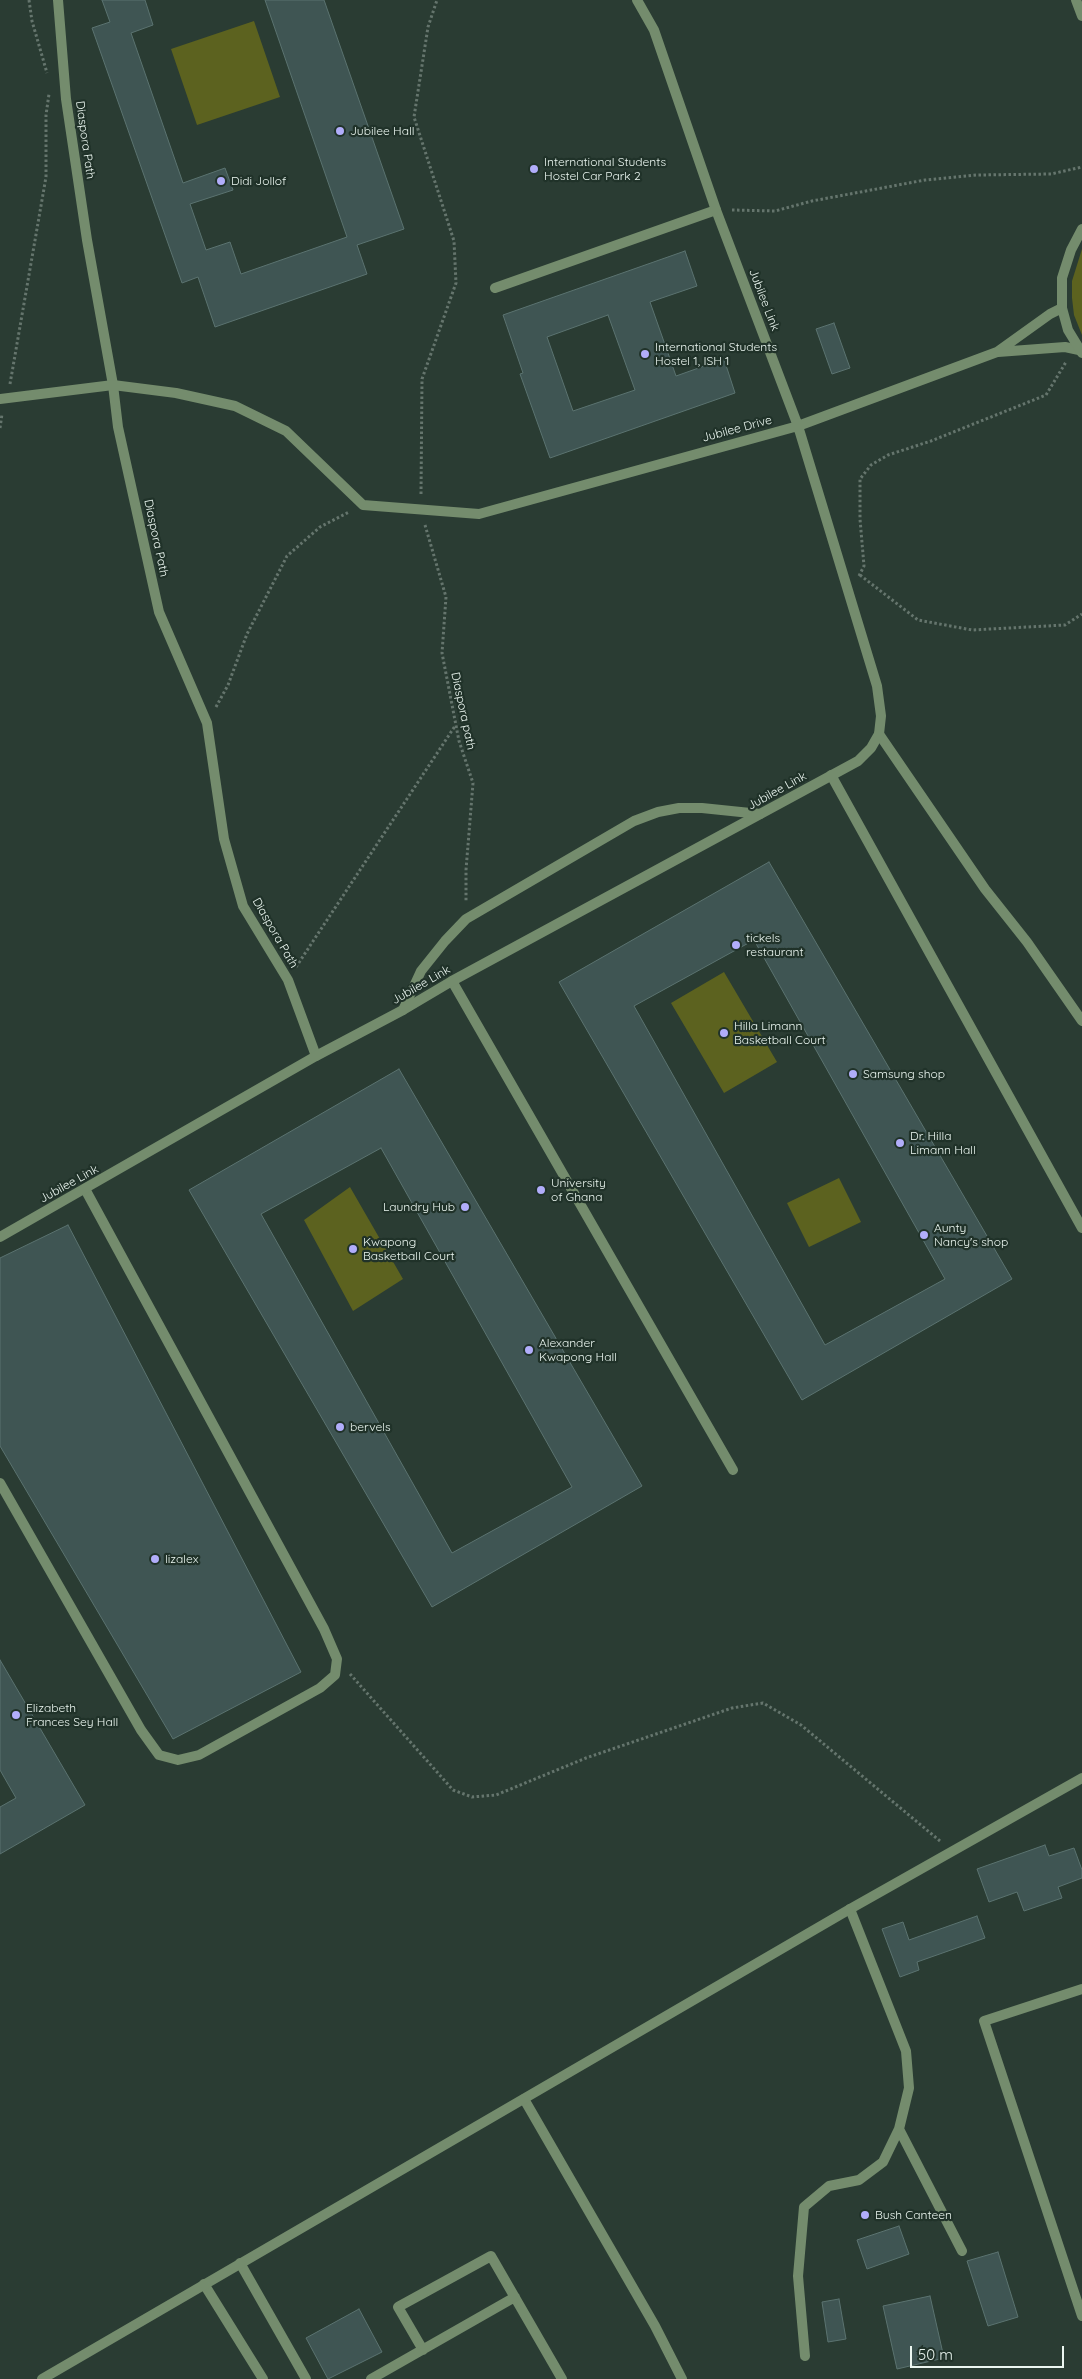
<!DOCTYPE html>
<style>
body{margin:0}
#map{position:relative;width:1082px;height:2379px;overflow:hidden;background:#2a3c33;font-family:Quicksand,sans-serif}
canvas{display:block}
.scale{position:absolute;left:910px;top:2346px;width:154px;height:22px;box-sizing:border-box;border:2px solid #ebf6f0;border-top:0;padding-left:6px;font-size:15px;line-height:18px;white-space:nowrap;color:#ebf6f0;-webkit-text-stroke:4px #203229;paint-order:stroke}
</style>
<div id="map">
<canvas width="1082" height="2379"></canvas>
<div class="scale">50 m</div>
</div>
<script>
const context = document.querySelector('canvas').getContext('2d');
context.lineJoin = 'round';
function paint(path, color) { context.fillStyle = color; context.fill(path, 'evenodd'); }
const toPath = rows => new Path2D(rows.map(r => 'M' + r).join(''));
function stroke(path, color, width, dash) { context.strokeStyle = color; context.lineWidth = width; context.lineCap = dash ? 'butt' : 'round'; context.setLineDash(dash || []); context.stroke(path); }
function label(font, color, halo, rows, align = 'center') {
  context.font = font + ' Quicksand,sans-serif'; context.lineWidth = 4.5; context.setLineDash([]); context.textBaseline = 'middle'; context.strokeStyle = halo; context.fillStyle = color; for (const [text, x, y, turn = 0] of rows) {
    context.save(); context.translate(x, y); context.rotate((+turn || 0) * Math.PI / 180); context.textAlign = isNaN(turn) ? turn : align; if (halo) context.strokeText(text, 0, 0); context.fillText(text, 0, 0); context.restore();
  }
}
paint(toPath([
 [254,21,280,97,197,125,171,49],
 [1082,249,1082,335,1074,315,1072,298,1072,281],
 [724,972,777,1062,724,1093,671,1003],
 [839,1178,861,1222,809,1247,787,1203],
 [350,1187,403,1279,353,1311,304,1220]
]), '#5c621f');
const building = toPath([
 [102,0,145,0,153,25,131,33,183,183,225,168,233,190,190,204,206,250,230,242,241,274,347,237,265,0,324,0,404,229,357,245,367,274,215,327,198,277,182,283,92,28,110,22,102,0],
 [685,251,697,286,650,302,676,376,724,359,735,393,550,458,520,374,523,373,503,315,685,251],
 [608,315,635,390,573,411,547,337,608,315],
 [834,323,850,368,832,374,816,329,834,323],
 [769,862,1012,1279,802,1400,559,982,769,862],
 [754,940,945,1279,825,1345,634,1006,754,940],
 [399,1069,642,1486,432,1607,189,1190,399,1069],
 [381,1148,572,1487,452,1553,261,1214,381,1148],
 [68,1225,301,1672,173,1739,0,1446,0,1258,68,1225],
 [0,1660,85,1805,0,1854,0,1807,16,1798,0,1770,0,1660],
 [1045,1845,1049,1856,1074,1848,1082,1870,1082,1878,1058,1887,1062,1898,1024,1911,1017,1892,989,1902,977,1869,1045,1845],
 [977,1916,985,1938,917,1962,919,1970,900,1977,882,1929,903,1922,909,1940,977,1916],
 [899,2226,909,2254,867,2269,857,2240,899,2226],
 [998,2252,1018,2317,988,2326,967,2261,998,2252],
 [930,2296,944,2358,897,2369,883,2306,930,2296],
 [839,2299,846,2339,828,2342,822,2302,839,2299],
 [359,2309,382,2352,328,2379,306,2338,359,2309]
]);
paint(building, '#3f5553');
stroke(building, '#5b7370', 1);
stroke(toPath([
 [29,0,32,21,47,73],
 [732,210,775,211,812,201,925,180,977,175,1051,174,1082,167],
 [10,384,46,177,46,115,49,94],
 [0,428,2,414],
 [421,494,422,379,456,283,454,241,414,117,428,27,437,0],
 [425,525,446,597,442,653,459,741,473,783,466,870,466,901],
 [860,575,918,620,972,630,1065,625,1082,614],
 [859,576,864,566,860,519,860,479,871,465,888,455,931,441,1046,395,1066,362],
 [216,707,228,685,247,634,287,556,320,527,349,512],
 [296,967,455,726],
 [350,1674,453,1790,472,1797,496,1795,586,1758,732,1708,763,1703,801,1725,940,1841]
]), '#65756d', 3, [2.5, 2.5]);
stroke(toPath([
 [58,0,66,99,87,240,113,385,118,427,159,612,207,723,224,839,243,906,288,980,316,1056],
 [495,288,716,210],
 [879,734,985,889,1027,942,1082,1021],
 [831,775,1082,1228],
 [452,981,733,1470],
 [403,1010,421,971,445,941,466,919,634,821,658,812,679,808,702,808,760,814],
 [0,1483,141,1730,159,1755,178,1760,199,1755,320,1688,335,1675,337,1659,324,1629,85,1189],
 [1082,1989,984,2021,1082,2316],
 [524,2099,655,2326,682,2379],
 [899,2129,962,2251],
 [240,2263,306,2379],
 [204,2284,263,2379],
 [423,2350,398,2307,491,2256,562,2379],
 [805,2356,798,2276,804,2207,829,2186,859,2180,883,2162,899,2129,909,2088,906,2051,850,1909],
 [371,2379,515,2297]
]), '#748c6d', 10);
stroke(toPath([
 [998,352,1065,347,1079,350],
 [0,399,113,385,176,393,235,406,286,431,363,505,479,514,798,426,997,352,1050,314,1062,308],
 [0,1237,316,1056,403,1010,452,981,858,761,871,748,879,734,881,716,877,686,798,426,716,210,654,30,637,0],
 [42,2379,850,1909,1082,1778]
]), '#748c6d', 10);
stroke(toPath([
 [1076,0,1082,16],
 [1082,229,1071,250,1062,278,1062,308,1068,330,1082,353]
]), '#748c6d', 10);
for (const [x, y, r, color] of [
 [340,131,5,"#b1adfa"],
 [534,169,5,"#b1adfa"],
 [221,181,5,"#b1adfa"],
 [645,354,5,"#b1adfa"],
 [736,945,5,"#b1adfa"],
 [724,1033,5,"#b1adfa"],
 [853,1074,5,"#b1adfa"],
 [900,1143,5,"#b1adfa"],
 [541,1190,5,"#b1adfa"],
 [465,1207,5,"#b1adfa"],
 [924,1235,5,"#b1adfa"],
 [353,1249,5,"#b1adfa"],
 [529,1350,5,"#b1adfa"],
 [340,1427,5,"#b1adfa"],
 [155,1559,5,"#b1adfa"],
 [16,1715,5,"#b1adfa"],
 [865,2215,5,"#b1adfa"]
]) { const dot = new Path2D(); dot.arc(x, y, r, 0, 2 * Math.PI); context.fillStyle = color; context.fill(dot); stroke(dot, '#203229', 2); }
label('12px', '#ebf6f0', '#203229', [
 ["Jubilee Hall",350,131],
 ["International Students",544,162],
 ["Hostel Car Park 2",544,176],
 ["Didi Jollof",231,181],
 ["International Students",655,347],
 ["Hostel 1, ISH 1",655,361],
 ["tickels",746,938],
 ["restaurant",746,952],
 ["Hilla Limann",734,1026],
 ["Basketball Court",734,1040],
 ["Samsung shop",863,1074],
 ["Dr. Hilla",910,1136],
 ["Limann Hall",910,1150],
 ["University",551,1183],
 ["of Ghana",551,1197],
 ["Laundry Hub",455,1207,"right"],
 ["Aunty",934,1228],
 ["Nancy's shop",934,1242],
 ["Kwapong",363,1242],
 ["Basketball Court",363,1256],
 ["Alexander",539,1343],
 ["Kwapong Hall",539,1357],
 ["bervels",350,1427],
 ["lizalex",165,1559],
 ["Elizabeth",26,1708],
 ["Frances Sey Hall",26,1722],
 ["Bush Canteen",875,2215]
], 'left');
label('12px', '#ebf6f0', '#203229', [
 ["Diaspora Path",85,140,82],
 ["Jubilee Link",764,300,69],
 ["Jubilee Drive",737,429,-15],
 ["Diaspora Path",156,538,78],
 ["Diaspora path",463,711,78],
 ["Jubilee Link",777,791,-29],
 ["Diaspora Path",275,933,60],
 ["Jubilee Link",421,985,-30],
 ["Jubilee Link",69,1184,-29]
]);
</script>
